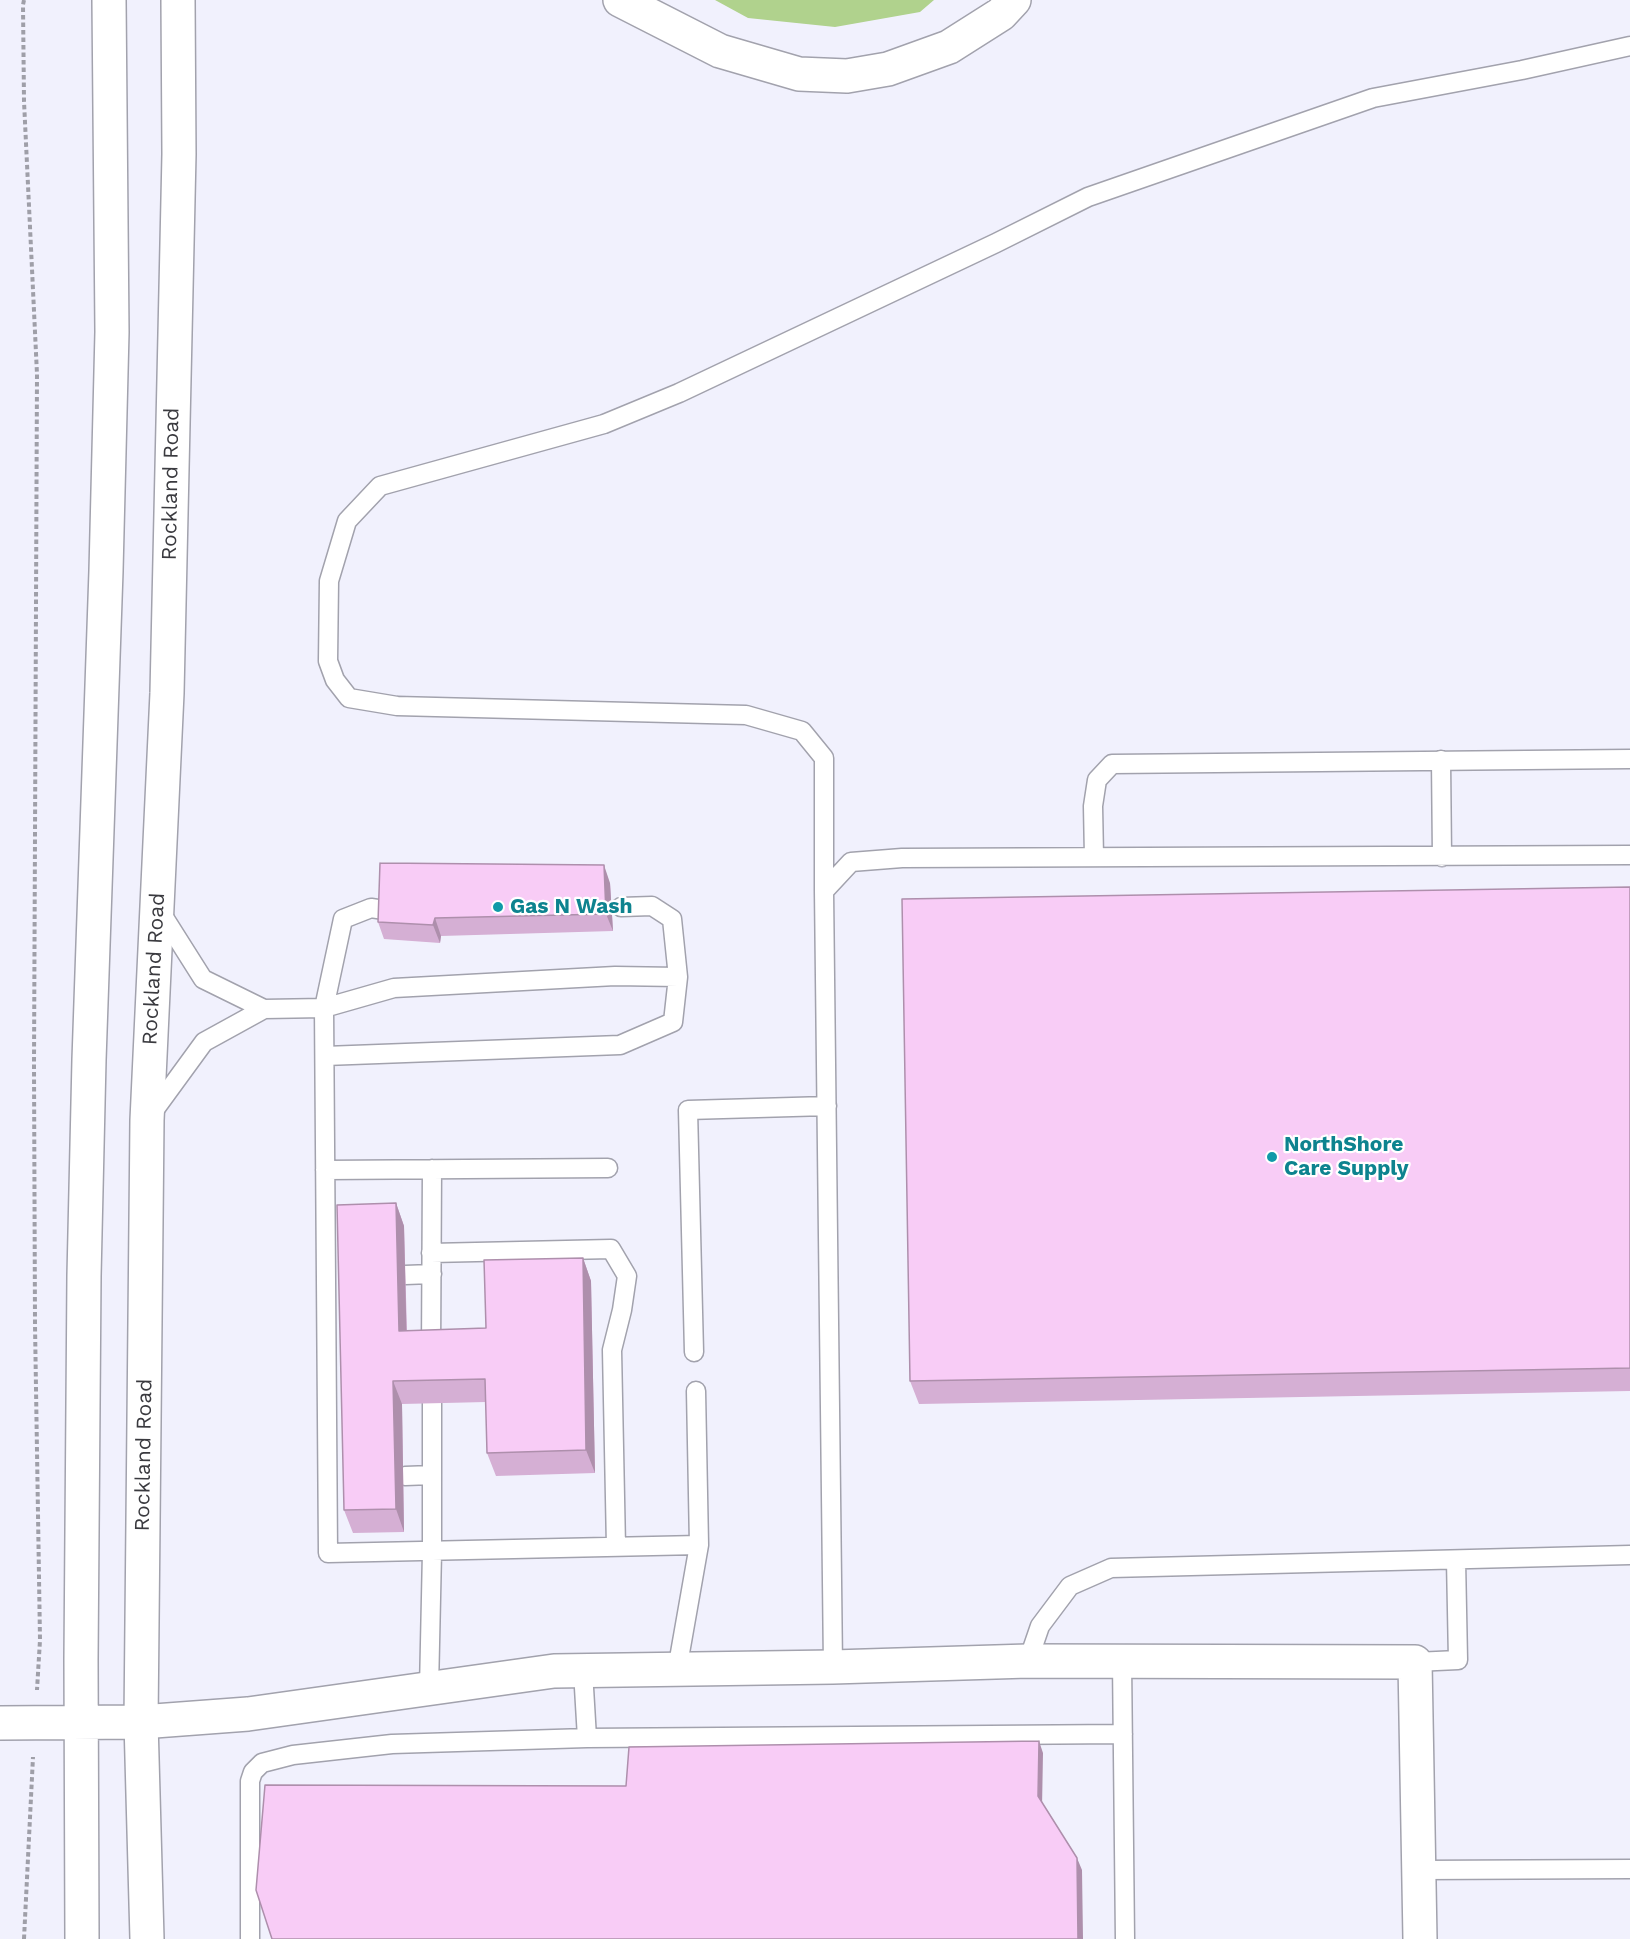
<!DOCTYPE html>
<style>
body{margin:0}
canvas{display:block;background:#f1f1fd}
</style>
<canvas width="1630" height="1939"></canvas>
<script>
const context = document.querySelector('canvas').getContext('2d');
context.lineJoin = 'round';
function paint(path, color) { context.fillStyle = color; context.fill(path, 'evenodd'); }
const toPath = rows => new Path2D(rows.map(r => 'M' + r).join(''));
function stroke(path, color, width, dash) { context.strokeStyle = color; context.lineWidth = width; context.lineCap = dash ? 'butt' : 'round'; context.setLineDash(dash || []); context.stroke(path); }
function label(font, color, halo, rows, align = 'center') {
  context.font = font + ' "Work Sans",sans-serif'; context.lineWidth = 4.5; context.setLineDash([]); context.textBaseline = 'middle'; context.strokeStyle = halo; context.fillStyle = color; for (const [text, x, y, turn = 0] of rows) {
    context.save(); context.translate(x, y); context.rotate((+turn || 0) * Math.PI / 180); context.textAlign = isNaN(turn) ? turn : align; if (halo) context.strokeText(text, 0, 0); context.fillText(text, 0, 0); context.restore();
  }
}
paint(toPath([
 [715,0,934,0,920,12,835,27,748,18]
]), '#b0d28d');
const lane = toPath([
 [1441,760,1442,857],
 [1094,857,1093,806,1097,780,1112,764,1630,759],
 [824,891,824,758,802,731,746,715,397,706,349,698,335,680,328,661,329,581,347,521,380,486,604,424,679,393,996,243,1088,197,1373,98,1522,70,1630,46],
 [384,910,371,908,343,919,324,1008,394,988,615,976,678,977],
 [160,911,203,979,264,1009,324,1008,328,1553,699,1545,696,1391],
 [325,1056,620,1045,673,1022,678,977,672,919,652,906,621,907],
 [150,1116,204,1042,264,1009],
 [325,1170,608,1168],
 [431,1253,611,1249,627,1276,622,1310,612,1350,616,1547],
 [405,1275,432,1274],
 [431,1352,432,1169],
 [694,1352,688,1110,827,1106],
 [405,1476,432,1475],
 [1028,1661,1040,1626,1070,1586,1111,1568,1630,1555],
 [1122,1661,1125,1939],
 [1415,1662,1458,1660,1456,1560],
 [833,1667,824,891,851,862,902,858,1630,855],
 [677,1670,699,1545],
 [429,1689,432,1552,432,1393],
 [587,1738,1123,1734],
 [1420,1870,1630,1869],
 [250,1939,250,1781,253,1772,262,1763,293,1755,392,1744,587,1738,583,1671]
]);
const street = toPath([
 [141,1722,248,1714,554,1671,833,1667,1028,1661,1415,1662,1420,1939]
]);
const secondary = toPath([
 [0,1723,141,1722],
 [82,1939,81,1659,84,1276,89,1060,106,571,112,332,109,0],
 [147,1939,141,1722,147,1120,167,693,179,154,178,0]
]);
const highway = toPath([
 [620,0,720,51,799,74,847,76,888,69,949,47,1001,14,1014,0]
]);
stroke(lane, '#a2a2ad', 21);
stroke(street, '#a2a2ad', 36);
stroke(secondary, '#a2a2ad', 36);
stroke(highway, '#a2a2ad', 36);
stroke(toPath([
 [24,0,23,5,24,101,37,374,34,1066,35,1325,40,1640,37,1690],
 [24,1939,33,1757]
]), '#9f9fa8', 4, [4.5, 3]);
stroke(lane, '#fff', 18);
stroke(street, '#fff', 33);
stroke(secondary, '#fff', 33);
stroke(highway, '#fff', 33);
paint(toPath([
 [610,883,613,931,441,936,440,943,384,939,378,922],
 [1630,887,1630,1391,919,1404,910,1381],
 [396,1203,404,1226,407,1331,486,1328,583,1258,591,1281,595,1473,496,1476,487,1453,486,1402,402,1404,404,1532,353,1533,344,1510]
]), '#d5afd4');
paint(toPath([
 [604,865,610,883,613,931,606,914],
 [435,918,441,936,440,943,433,925],
 [396,1203,404,1226,407,1354,399,1331],
 [583,1258,591,1281,595,1473,586,1450],
 [393,1381,402,1404,404,1532,396,1509],
 [1039,1741,1043,1753,1042,1808,1038,1796],
 [1077,1858,1082,1870,1083,1939,1078,1939]
]), '#ae8fac');
const building = toPath([
 [380,863,604,865,606,914,435,918,433,925,378,922,380,863],
 [1630,887,1630,1368,910,1381,902,899,1630,887],
 [396,1203,399,1331,486,1328,484,1260,583,1258,586,1450,487,1453,485,1379,393,1381,396,1509,344,1510,337,1205,396,1203],
 [1039,1741,1038,1796,1077,1858,1078,1939,272,1939,256,1890,265,1785,626,1786,629,1747,1039,1741]
]);
paint(building, '#f8ccf6');
stroke(building, '#ae8fac', 1.5);
for (const [x, y, r, color] of [
 [498,907,6,"#0f9aa8"],
 [1272,1157,6,"#0f9aa8"]
]) { const dot = new Path2D(); dot.arc(x, y, r, 0, 2 * Math.PI); context.fillStyle = color; context.fill(dot); stroke(dot, '#fff', 2); }
label('21px', '#3a3a3f', '#fff', [
 ["Rockland Road",171,484,-89],
 ["Rockland Road",154,969,-87],
 ["Rockland Road",144,1455,-89]
]);
label('bold 21px', '#0d838f', '#fff', [
 ["Gas N Wash",510,907],
 ["NorthShore",1284,1145],
 ["Care Supply",1284,1169]
], 'left');
</script>
